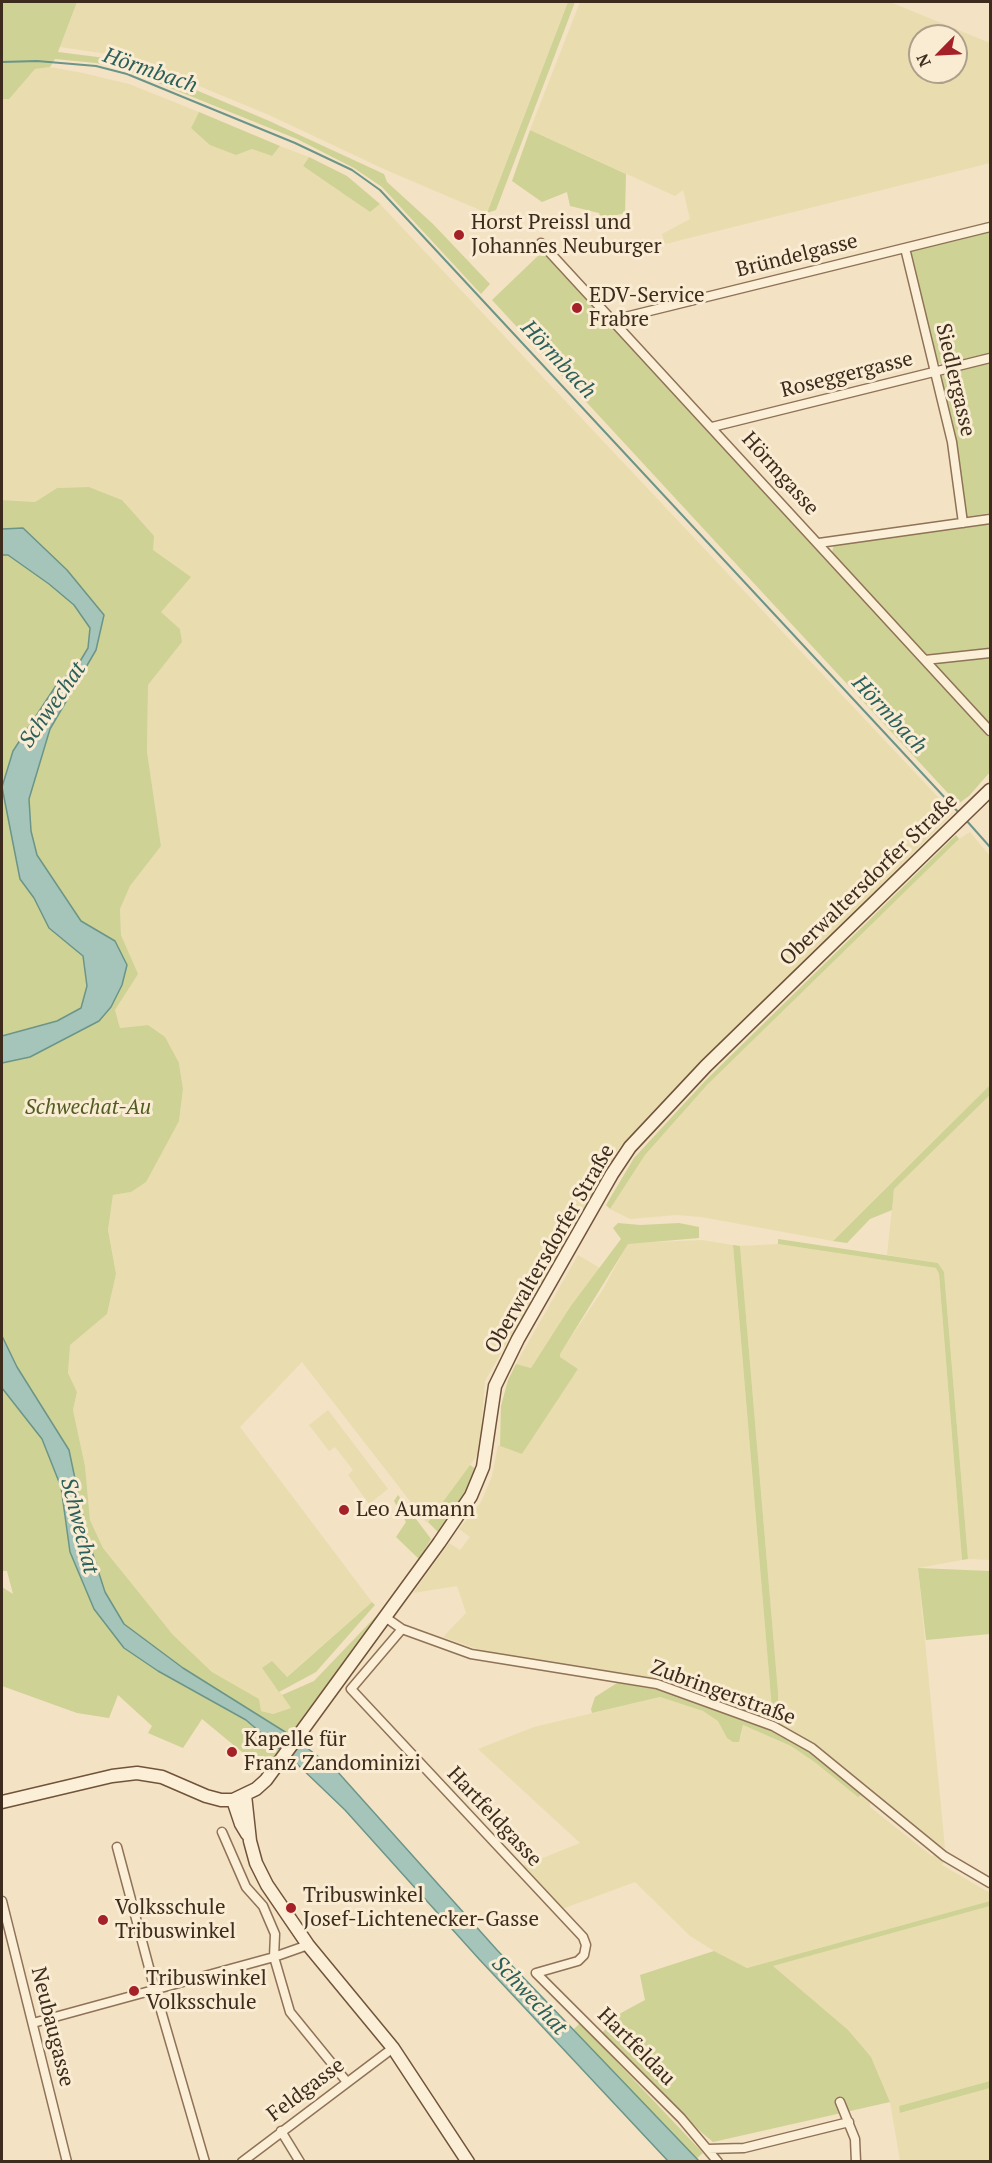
<!DOCTYPE html>
<meta charset="utf-8">
<style>
body{margin:0}
#map{position:relative;width:992px;height:2163px;overflow:hidden;background:#f3e2c3;font-family:"PT Serif",serif}
canvas{display:block}
.frame{position:absolute;inset:0;border:3px solid #3d2b1d;pointer-events:none}
.north{position:absolute;left:908px;top:24px;width:60px;height:60px;box-sizing:border-box;background:#f9ecd3;border:2px solid #ae9f8a;border-radius:50%;rotate:246deg;font-size:16px;font-weight:700;line-height:24px;text-align:center;color:#3d2b1d}
.north::after{content:'';display:block;margin:auto;width:21px;height:27px;background:#a52128;clip-path:polygon(50% 0,100% 100%,50% 72%,0 100%)}
</style>
<div id="map">
<canvas width="992" height="2163"></canvas>
<div class="frame"></div>
<div class="north">N</div>
</div>
<script>
const context = document.querySelector('canvas').getContext('2d');
context.lineJoin = 'round';
function paint(path, color) { context.fillStyle = color; context.fill(path, 'evenodd'); }
const toPath = rows => new Path2D(rows.map(r => 'M' + r).join(''));
function stroke(path, color, width, dash) { context.strokeStyle = color; context.lineWidth = width; context.lineCap = dash ? 'butt' : 'round'; context.setLineDash(dash || []); context.stroke(path); }
function label(font, color, halo, rows, align = 'center') {
  context.font = font + ' "PT Serif",serif'; context.lineWidth = 6; context.setLineDash([]); context.textBaseline = 'middle'; context.strokeStyle = halo; context.fillStyle = color; for (const [text, x, y, turn = 0] of rows) {
    context.save(); context.translate(x, y); context.rotate((+turn || 0) * Math.PI / 180); context.textAlign = isNaN(turn) ? turn : align; if (halo) context.strokeText(text, 0, 0); context.fillText(text, 0, 0); context.restore();
  }
}
paint(toPath([
 [77,2,568,2,487,213,386,170,269,115,141,62,115,55,60,47],
 [580,2,890,2,990,43,990,163,665,244,662,234,690,219,683,190,675,196,530,130],
 [920,36,956,36,956,72,920,72],
 [50,67,83,73,129,84,199,112,191,128,236,155,252,149,272,156,280,146,309,157,303,166,370,212,380,204,953,813,618,1149,485,1381,479,1453,427,1523,302,1362,240,1427,372,1602,285,1678,262,1668,292,1708,273,1714,261,1711,258,1699,212,1672,173,1636,103,1548,90,1520,85,1466,73,1410,77,1392,68,1373,69,1345,107,1314,116,1274,108,1230,113,1195,131,1192,179,1121,183,1089,179,1063,148,1025,120,1028,115,1010,137,974,121,935,120,909,130,886,161,846,147,752,148,685,182,642,180,629,161,612,153,550,122,500,89,487,57,488,35,502,2,500,2,99,9,98,35,69],
 [970,832,990,856,990,1085,833,1241,701,1217,677,1215,630,1219,610,1209,645,1155,707,1085,959,839],
 [990,1095,990,1560,968,1559,944,1272,938,1263,887,1255,894,1189],
 [702,1240,733,1245,773,1722,660,1681,483,1651,443,1637,466,1613,457,1586,413,1593,449,1543,460,1550,470,1537,459,1529,481,1502,492,1476,498,1445,522,1454,578,1369,558,1356,602,1291,628,1243],
 [778,1244,936,1268,939,1274,962,1560,918,1568,945,1848,941,1847,932,1841,808,1742,779,1725,778,1692,740,1246],
 [578,1255,600,1268,570,1307,531,1368,516,1364],
 [328,1410,388,1489,369,1504,348,1475,353,1470,335,1447,329,1451,309,1425],
 [660,1697,703,1711,718,1720,727,1738,741,1737,743,1725,791,1746,861,1792,871,1800,870,1807,932,1856,937,1853,945,1860,942,1865,990,1893,990,1901,747,1968,714,1951,690,1936,635,1882,562,1909,523,1866,580,1843,478,1749,534,1727],
 [990,1906,990,2081,899,2106,901,2113,990,2088,990,2161,900,2161,890,2102,871,2057,773,1966]
]), '#e9ddaf');
paint(toPath([
 [2,2,77,2,58,52,113,59,139,66,267,120,384,174,387,182,433,224,490,284,481,294,382,187,354,168,297,139,128,71,96,63,55,59,50,67,35,69,9,99,2,99],
 [568,2,575,2,496,210,487,213],
 [199,112,280,146,272,156,252,149,236,155,210,145,191,128],
 [530,130,626,174,625,213,601,219,599,213,570,206,567,192,542,202,512,181],
 [309,157,347,176,380,204,370,212,303,166],
 [990,232,990,353,942,365,935,360,910,255,912,251],
 [542,252,990,737,990,772,969,796,958,804,492,300],
 [990,363,990,513,965,517,940,381,941,376,945,374],
 [89,487,122,500,154,536,153,550,191,577,161,612,180,629,182,642,148,685,147,752,161,846,130,886,120,909,121,935,138,974,115,1010,120,1028,148,1025,165,1037,179,1063,183,1089,179,1121,146,1182,131,1192,113,1195,108,1230,116,1274,107,1314,70,1345,68,1373,77,1392,73,1410,85,1466,90,1520,103,1548,173,1635,212,1672,259,1699,261,1711,273,1714,291,1708,282,1695,314,1681,381,1611,290,1735,264,1718,280,1751,275,1757,253,1761,202,1719,183,1748,148,1733,152,1726,118,1695,109,1718,77,1713,2,1686,2,1587,13,1594,7,1571,2,1571,2,500,35,502,57,488],
 [990,524,990,648,927,655,832,552,834,545],
 [990,656,990,724,936,666,940,661],
 [956,835,959,839,707,1085,645,1155,610,1209,606,1205,634,1158,705,1081],
 [990,1085,990,1095,894,1189,892,1210,870,1219,847,1243,833,1241],
 [618,1223,640,1225,679,1223,699,1227,699,1238,628,1244,560,1354,560,1357,578,1369,522,1454,500,1446,501,1406,508,1380,516,1364,531,1368,570,1307,621,1239,613,1228],
 [778,1239,938,1263,944,1272,968,1559,962,1560,939,1274,936,1268,778,1244],
 [733,1245,740,1246,778,1692,779,1725,773,1722],
 [470,1465,476,1469,465,1494,439,1533,428,1522],
 [398,1495,431,1539,419,1559,396,1537,406,1522,394,1501],
 [918,1568,990,1571,990,1634,926,1640],
 [372,1602,375,1605,316,1672,279,1692,262,1668,272,1661,287,1677],
 [617,1683,660,1690,755,1723,793,1741,820,1758,861,1792,860,1796,858,1797,816,1763,791,1746,743,1725,739,1742,733,1742,727,1738,718,1721,703,1711,660,1697,592,1713,591,1709,595,1697],
 [990,1901,990,1906,773,1966,848,2030,871,2057,890,2102,713,2142,701,2132,602,2033,621,2013,645,2000,640,1975,714,1951,747,1968],
 [580,2023,703,2153,696,2159,573,2030],
 [990,2081,990,2088,900,2113,899,2106]
]), '#ced295');
const water = toPath([
 [23,528,67,570,104,615,96,650,50,729,29,799,31,831,37,855,81,921,115,941,127,965,122,985,111,1007,99,1021,30,1057,2,1063,2,1036,57,1021,81,1008,87,986,83,956,49,928,34,898,20,879,2,787,13,751,57,684,76,668,88,648,90,628,74,605,49,584,8,555,2,555,2,529,23,528],
 [2,1336,17,1367,69,1450,87,1536,105,1592,124,1624,183,1668,290,1735,336,1770,497,1950,699,2161,668,2161,479,1959,345,1810,297,1764,246,1720,158,1671,124,1648,94,1609,70,1552,61,1487,42,1439,2,1388,2,1336]
]);
paint(water, '#a5c5ba');
stroke(water, '#6b9588', 1.5);
stroke(toPath([
 [2,62,37,61,96,66,127,74,295,143,352,170,380,190,960,814],
 [966,820,990,847]
]), '#6b9588', 2);
const street = toPath([
 [541,243,990,731],
 [905,248,952,442,963,523],
 [613,320,990,227],
 [712,427,990,358],
 [819,543,990,519],
 [925,660,990,653],
 [385,1617,402,1629,351,1689,583,1937,586,1945,584,1955,578,1961,536,1973,681,2118,718,2162],
 [402,1629,471,1654,657,1684,773,1726,812,1748,944,1856,990,1883],
 [222,1832,246,1887,263,1906,275,1934,274,1957,290,2012,347,2082],
 [117,1847,155,1990,205,2162],
 [2,1901,67,2162],
 [33,2023,274,1957,308,1945],
 [840,2102,855,2139,856,2162],
 [281,2131,300,2162],
 [708,2149,744,2148,849,2122],
 [242,2162,393,2048]
]);
const secondary = toPath([
 [245,1795,250,1841,256,1863,267,1885,308,1945,393,2048,468,2162],
 [233,1800,241,1824,247,1834],
 [2,1802,112,1776,137,1773,162,1777,206,1796,221,1800,233,1800,256,1789,266,1780,439,1543,471,1496,483,1467,495,1386,518,1339,612,1174,630,1147,706,1066,990,790]
]);
stroke(street, '#8f7257', 11);
stroke(secondary, '#71533a', 15);
stroke(street, '#fcefd7', 8);
stroke(secondary, '#fcefd7', 12);
for (const [x, y, r, color] of [
 [459,235,6,"#a52128"],
 [577,308,6,"#a52128"],
 [344,1510,6,"#a52128"],
 [232,1752,6,"#a52128"],
 [291,1908,6,"#a52128"],
 [103,1920,6,"#a52128"],
 [134,1991,6,"#a52128"]
]) { const dot = new Path2D(); dot.arc(x, y, r, 0, 2 * Math.PI); context.fillStyle = color; context.fill(dot); stroke(dot, '#f9ecd3', 2); }
label('21px', '#3d2b1d', '#f9ecd3', [
 ["Horst Preissl und",471,223],
 ["Johannes Neuburger",471,247],
 ["EDV-Service",589,296],
 ["Frabre",589,320],
 ["Leo Aumann",356,1510],
 ["Kapelle für",244,1740],
 ["Franz Zandominizi",244,1764],
 ["Tribuswinkel",303,1896],
 ["Josef-Lichtenecker-Gasse",303,1920],
 ["Volksschule",115,1908],
 ["Tribuswinkel",115,1932],
 ["Tribuswinkel",146,1979],
 ["Volksschule",146,2003]
], 'left');
label('21px', '#3d2b1d', '#f9ecd3', [
 ["Bründelgasse",797,256,-14],
 ["Roseggergasse",847,375,-14],
 ["Siedlergasse",955,380,77],
 ["Hörmgasse",780,474,48],
 ["Oberwaltersdorfer Straße",869,880,-44],
 ["Oberwaltersdorfer Straße",550,1249,-60],
 ["Zubringerstraße",723,1693,20],
 ["Hartfeldgasse",494,1817,47],
 ["Neubaugasse",52,2027,76],
 ["Hartfeldau",636,2047,45],
 ["Feldgasse",306,2090,-37]
]);
label('italic 21px', '#505c21', '#f9ecd3', [
 ["Schwechat-Au",88,1108]
]);
label('italic 22px', '#2b5f59', '#f9ecd3', [
 ["Hörmbach",150,71,19],
 ["Hörmbach",558,360,47],
 ["Schwechat",53,705,-55],
 ["Hörmbach",889,715,47],
 ["Schwechat",79,1526,76],
 ["Schwechat",529,1996,47]
]);
</script>
